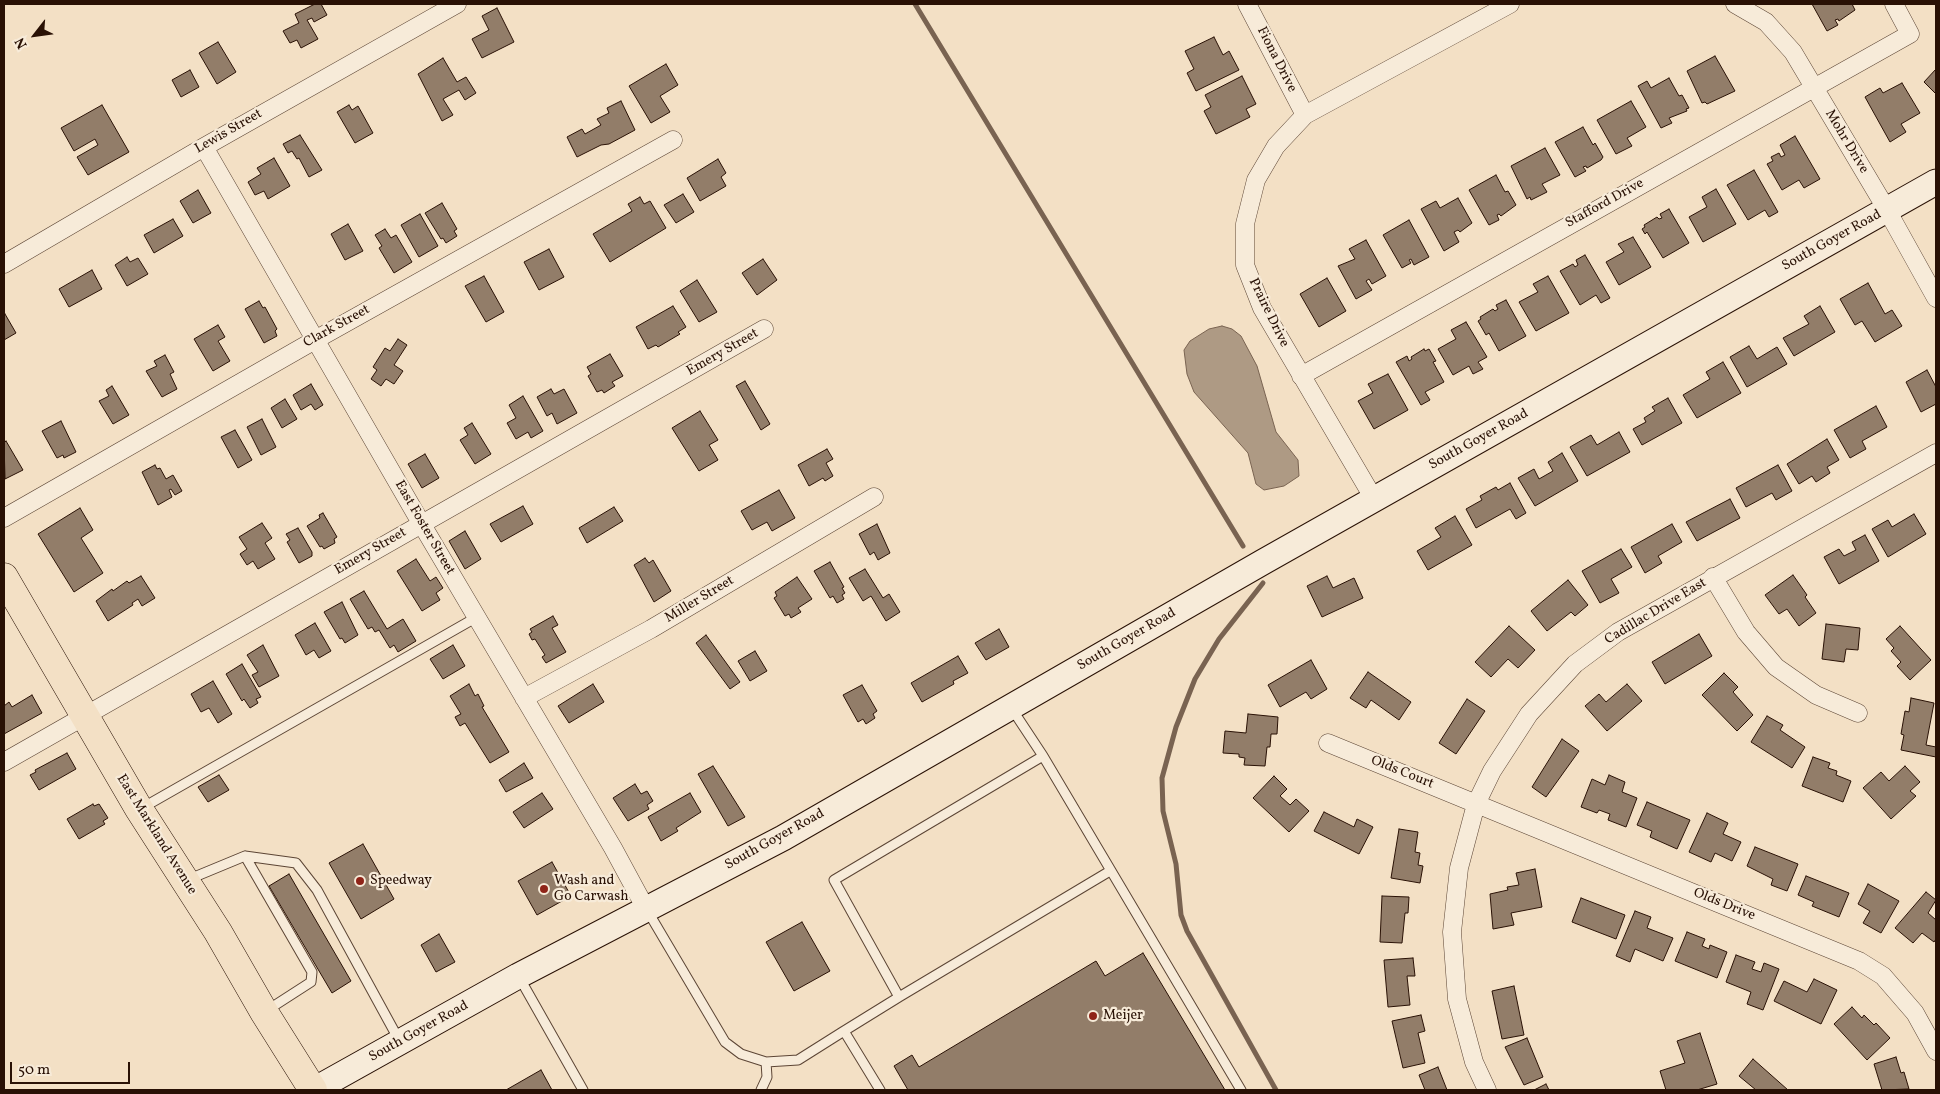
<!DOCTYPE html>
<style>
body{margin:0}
#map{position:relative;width:1940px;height:1094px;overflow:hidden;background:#f3e0c5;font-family:Vollkorn,serif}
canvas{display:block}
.frame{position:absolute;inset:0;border:5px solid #291105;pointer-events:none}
.north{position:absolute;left:10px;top:10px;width:50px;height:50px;-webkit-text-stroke:4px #f7ebd9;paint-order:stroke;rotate:240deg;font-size:14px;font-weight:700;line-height:20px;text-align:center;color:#291105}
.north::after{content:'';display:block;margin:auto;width:18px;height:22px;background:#291105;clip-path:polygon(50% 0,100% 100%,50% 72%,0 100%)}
.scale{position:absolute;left:10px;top:1062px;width:120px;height:22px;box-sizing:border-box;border:2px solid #291105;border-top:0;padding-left:6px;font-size:15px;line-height:18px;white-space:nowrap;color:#291105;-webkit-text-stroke:4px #f7ebd9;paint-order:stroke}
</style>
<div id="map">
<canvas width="1940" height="1094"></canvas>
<div class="frame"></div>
<div class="north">N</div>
<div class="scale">50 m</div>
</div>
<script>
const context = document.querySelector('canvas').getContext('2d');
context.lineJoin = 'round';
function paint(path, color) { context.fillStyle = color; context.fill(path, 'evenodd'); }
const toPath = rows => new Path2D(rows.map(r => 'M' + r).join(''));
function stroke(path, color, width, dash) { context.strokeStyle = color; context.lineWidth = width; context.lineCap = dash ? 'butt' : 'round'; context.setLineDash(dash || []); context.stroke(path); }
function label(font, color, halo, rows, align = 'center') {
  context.font = font + ' Vollkorn,serif'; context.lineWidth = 4.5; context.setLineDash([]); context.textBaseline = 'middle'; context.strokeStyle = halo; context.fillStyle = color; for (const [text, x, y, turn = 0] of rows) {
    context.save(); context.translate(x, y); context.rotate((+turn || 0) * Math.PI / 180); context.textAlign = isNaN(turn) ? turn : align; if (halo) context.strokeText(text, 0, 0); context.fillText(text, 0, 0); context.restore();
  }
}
const water = toPath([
 [1222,326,1232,329,1241,336,1257,366,1276,432,1298,460,1299,476,1284,486,1264,490,1256,484,1248,453,1194,392,1187,374,1184,350,1190,341,1209,329,1222,326]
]);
paint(water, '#ae9a84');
stroke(water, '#796351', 1);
stroke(toPath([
 [915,4,1243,546],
 [1263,583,1219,639,1195,679,1176,727,1162,778,1163,811,1176,864,1181,915,1187,931,1276,1090]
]), '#796351', 5);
const building = toPath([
 [315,4,321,4,327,15,314,22,312,18,307,20,318,39,301,48,297,40,290,43,283,31,299,23,295,14,315,4],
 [1812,4,1852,4,1855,10,1839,21,1838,19,1835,20,1838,25,1827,31,1812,4],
 [497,8,514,42,482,58,472,39,489,30,482,16,497,8],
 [1214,37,1223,55,1229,51,1239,70,1196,91,1187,73,1194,69,1185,51,1214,37],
 [218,42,236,72,217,84,199,53,218,42],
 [1715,56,1735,91,1707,104,1705,102,1702,103,1687,71,1715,56],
 [443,58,457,82,466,77,476,93,465,100,459,90,443,99,453,115,442,121,418,74,443,58],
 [666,64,678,85,660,96,670,112,651,123,629,86,666,64],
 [1936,69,1936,94,1924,82,1936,69],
 [190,70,199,87,181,97,172,80,190,70],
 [1242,76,1256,104,1246,109,1250,117,1216,134,1204,111,1211,107,1205,95,1242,76],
 [1669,78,1679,96,1682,95,1689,108,1686,109,1687,111,1669,118,1672,123,1661,128,1638,86,1647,81,1651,88,1669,78],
 [1902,83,1920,113,1901,124,1906,132,1890,142,1865,97,1880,88,1883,93,1902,83],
 [621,101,635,130,609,144,601,145,577,157,567,137,582,129,585,134,601,125,597,119,609,113,607,108,621,101],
 [1631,101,1646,127,1627,138,1632,146,1616,154,1597,120,1631,101],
 [102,105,129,152,88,175,77,157,98,145,95,139,74,151,61,128,102,105],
 [349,105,352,110,358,106,373,133,355,143,337,112,349,105],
 [1583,127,1593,145,1595,143,1603,157,1601,160,1587,168,1586,166,1583,167,1586,171,1575,177,1555,142,1583,127],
 [300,135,322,170,309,177,299,158,297,159,292,151,288,153,283,144,300,135],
 [1795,136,1820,179,1804,188,1799,180,1782,190,1767,164,1773,161,1771,157,1779,153,1781,157,1785,155,1780,145,1795,136],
 [1545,148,1560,175,1542,184,1547,192,1531,200,1530,197,1527,199,1511,166,1545,148],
 [274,158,290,186,268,199,264,191,255,195,248,182,261,174,257,168,274,158],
 [718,159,726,173,721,177,726,186,700,201,687,178,718,159],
 [1754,170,1778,212,1769,217,1765,210,1748,220,1727,185,1754,170],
 [1496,175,1505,192,1508,191,1516,205,1501,216,1499,214,1497,215,1499,220,1489,225,1469,190,1496,175],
 [1716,189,1736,224,1703,242,1689,217,1707,207,1702,197,1716,189],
 [198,190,211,213,193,223,180,201,198,190],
 [683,194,694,212,676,223,664,205,683,194],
 [640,197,644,204,650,201,666,228,610,262,593,234,632,211,628,204,640,197],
 [1458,198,1472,223,1460,232,1458,230,1454,232,1459,242,1444,251,1421,209,1436,201,1440,208,1458,198],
 [442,203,457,229,454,231,457,236,446,243,443,238,441,239,425,213,442,203],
 [1669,209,1689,243,1663,258,1647,232,1645,234,1642,229,1645,227,1644,225,1657,217,1659,219,1662,218,1660,214,1669,209],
 [420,214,438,246,419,257,401,225,420,214],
 [173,219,183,236,154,253,144,235,173,219],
 [1409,220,1429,257,1414,265,1411,259,1409,260,1411,263,1402,268,1383,235,1409,220],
 [348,224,363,251,345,260,331,234,348,224],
 [385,229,391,238,396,235,412,262,394,273,379,248,382,246,375,235,385,229],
 [1633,237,1651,267,1619,285,1606,262,1624,252,1618,244,1633,237],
 [1366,240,1386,276,1372,284,1369,279,1366,281,1372,290,1356,299,1338,266,1355,259,1349,249,1366,240],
 [549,249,564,277,539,290,524,262,549,249],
 [1585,255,1610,298,1601,303,1596,295,1580,305,1560,271,1573,264,1575,267,1578,265,1576,260,1585,255],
 [127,257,130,262,138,258,148,274,127,286,115,265,127,257],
 [763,259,777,280,757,295,742,273,763,259],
 [92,270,102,289,69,307,59,289,92,270],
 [484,276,504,312,486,322,465,286,484,276],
 [1548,276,1569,313,1536,331,1519,302,1538,292,1533,284,1548,276],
 [1327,278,1346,311,1319,327,1300,294,1327,278],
 [697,280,717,312,699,322,680,291,697,280],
 [1868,283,1885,314,1892,310,1902,326,1875,342,1862,321,1855,325,1840,299,1868,283],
 [1506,300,1526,336,1499,351,1489,333,1486,335,1478,321,1481,319,1480,317,1493,309,1495,311,1498,309,1496,305,1506,300],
 [259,301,263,308,265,307,277,329,275,331,277,336,264,343,245,309,259,301],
 [673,306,686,327,678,332,680,334,658,347,656,345,648,349,636,327,673,306],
 [1820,306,1835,332,1794,356,1783,338,1809,324,1804,316,1820,306],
 [5,314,16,333,4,340,4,315,5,314],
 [1466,322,1487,357,1478,362,1483,369,1473,374,1469,366,1453,375,1438,349,1456,339,1451,330,1466,322],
 [218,325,225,337,218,341,230,361,213,371,194,339,218,325],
 [398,339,407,345,394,365,403,371,394,384,386,379,381,386,371,379,377,370,373,367,385,348,390,351,398,339],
 [1749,346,1757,359,1777,347,1787,364,1747,387,1730,357,1749,346],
 [1424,349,1425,351,1429,349,1436,361,1433,362,1444,382,1425,392,1430,400,1421,405,1396,362,1407,356,1409,361,1412,359,1411,357,1424,349],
 [610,354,623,376,612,382,615,386,604,393,602,390,597,392,588,376,591,374,587,367,610,354],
 [165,355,174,372,170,374,177,389,162,397,146,371,157,366,154,361,165,355],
 [1723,362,1741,393,1697,418,1683,395,1710,379,1706,372,1723,362],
 [1927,370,1936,387,1936,404,1921,412,1906,382,1927,370],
 [1388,374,1408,410,1374,429,1358,401,1373,393,1368,384,1388,374],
 [745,381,770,424,761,430,736,386,745,381],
 [311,384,323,405,315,410,311,404,301,410,293,395,311,384],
 [112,386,129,415,113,424,99,401,109,396,106,390,112,386],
 [551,389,554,394,564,389,577,413,557,424,552,413,547,416,537,397,551,389],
 [523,396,543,431,531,438,528,432,516,439,507,423,516,418,509,405,523,396],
 [1668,398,1682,423,1642,445,1633,429,1646,422,1644,418,1655,411,1652,407,1668,398],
 [285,399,297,419,282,428,271,408,285,399],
 [1876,406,1887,427,1862,441,1866,449,1850,458,1834,430,1876,406],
 [700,411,718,440,709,445,718,460,699,471,672,428,700,411],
 [262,419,276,447,261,455,247,427,262,419],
 [61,421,76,452,64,458,63,455,57,458,42,431,61,421],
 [472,423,491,454,475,464,460,440,468,435,464,428,472,423],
 [235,430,252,460,238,468,221,437,235,430],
 [1619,432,1630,452,1587,476,1570,447,1591,435,1597,445,1619,432],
 [1827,439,1839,460,1827,467,1830,473,1816,482,1812,476,1799,484,1787,464,1827,439],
 [6,441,23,470,5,479,4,443,6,441],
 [827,449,833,459,826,463,833,476,825,481,823,478,809,486,798,465,827,449],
 [1562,453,1578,481,1535,506,1518,478,1534,469,1539,479,1553,471,1548,462,1562,453],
 [425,454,439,478,422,488,408,464,425,454],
 [155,465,157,469,160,468,166,479,173,475,182,491,175,495,171,489,169,490,172,497,158,505,142,472,155,465],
 [1778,465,1792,491,1776,500,1772,493,1746,507,1736,488,1778,465],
 [1510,483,1526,513,1516,519,1510,509,1476,528,1466,509,1482,500,1480,496,1496,487,1498,490,1510,483],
 [779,490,795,518,772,531,767,522,752,530,741,511,779,490],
 [1730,499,1740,518,1697,541,1686,522,1730,499],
 [523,506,533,524,501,542,490,524,523,506],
 [614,507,623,521,587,543,579,528,614,507],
 [80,508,93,530,81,538,103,573,74,592,38,534,80,508],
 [323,513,337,537,334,539,335,543,324,549,322,546,320,547,307,526,320,518,319,515,323,513],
 [1914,514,1926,534,1888,557,1872,529,1888,520,1892,527,1914,514],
 [1455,516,1472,545,1428,570,1417,551,1441,537,1435,528,1455,516],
 [262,523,272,538,265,543,275,559,258,569,253,561,247,565,240,554,247,549,239,537,262,523],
 [877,524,890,553,878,560,874,552,870,555,859,534,877,524],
 [1672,524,1682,542,1658,556,1662,563,1645,573,1631,547,1672,524],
 [298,528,312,552,312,556,299,563,287,542,290,540,286,534,298,528],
 [465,531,481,559,465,569,449,541,465,531],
 [1865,535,1879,561,1839,584,1824,557,1839,549,1844,556,1856,550,1852,542,1865,535],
 [1621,549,1632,567,1611,579,1619,593,1600,603,1582,571,1621,549],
 [645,558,649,563,653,560,671,591,654,602,634,565,645,558],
 [416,559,430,581,436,577,443,588,436,593,440,600,422,611,397,571,416,559],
 [830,562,844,587,842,588,845,593,842,595,844,599,837,603,833,596,830,598,814,571,830,562],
 [865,569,883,598,889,594,900,612,886,621,871,596,863,601,849,578,865,569],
 [1793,575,1807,595,1805,597,1816,613,1799,626,1787,609,1779,614,1765,595,1793,575],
 [141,576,155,598,142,606,138,599,132,603,133,605,108,621,96,601,112,589,113,591,127,581,129,583,141,576],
 [1327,576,1333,588,1354,578,1363,598,1322,617,1307,586,1327,576],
 [797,577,812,599,798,608,801,612,791,618,789,614,785,616,774,598,777,596,775,592,797,577],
 [1568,580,1588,605,1575,616,1571,612,1547,631,1531,611,1568,580],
 [364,591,387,629,403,619,416,641,398,652,394,645,390,648,379,630,375,632,372,627,368,629,350,599,364,591],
 [342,602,358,635,345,643,342,638,340,639,324,612,342,602],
 [553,616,558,625,552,628,566,652,546,663,542,657,545,655,535,639,532,640,529,634,532,632,530,629,553,616],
 [315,623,331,651,319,658,314,650,306,655,295,635,315,623],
 [1826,624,1860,628,1858,650,1846,649,1844,662,1822,659,1826,624],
 [1509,626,1535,650,1518,668,1508,659,1491,677,1475,662,1509,626],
 [1900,626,1931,660,1910,680,1897,666,1901,662,1891,651,1894,648,1886,639,1900,626],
 [999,629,1009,647,986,660,975,643,999,629],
 [1699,634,1712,656,1665,684,1652,662,1699,634],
 [706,635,740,682,730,689,696,643,706,635],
 [263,645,279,676,259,687,252,675,258,672,247,655,263,645],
 [453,645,465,666,443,679,430,659,453,645],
 [755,651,767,671,750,681,738,661,755,651],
 [958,656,968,673,953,681,954,684,922,702,911,683,958,656],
 [1311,660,1327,689,1311,699,1306,692,1280,707,1268,685,1311,660],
 [242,664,261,697,256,699,258,703,250,708,244,699,242,701,226,674,242,664],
 [1368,672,1411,702,1399,720,1371,700,1366,708,1350,698,1368,672],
 [1724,673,1738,687,1733,692,1753,715,1737,731,1702,695,1724,673],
 [213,681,232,714,218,723,209,708,201,712,191,694,213,681],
 [469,684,475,696,478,694,484,706,482,707,509,752,490,763,465,723,460,726,455,717,461,714,450,696,469,684],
 [593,684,604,702,569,723,558,706,593,684],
 [1627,684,1642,701,1607,731,1585,706,1599,694,1606,702,1627,684],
 [862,685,877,711,873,714,875,718,866,724,863,719,858,722,843,695,862,685],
 [32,695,42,713,4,734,4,706,9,702,12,707,32,695],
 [1911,698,1934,703,1926,745,1936,747,1936,757,1901,750,1904,735,1901,734,1905,711,1909,712,1911,698],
 [1467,699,1485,711,1456,754,1439,743,1467,699],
 [1248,714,1278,717,1277,734,1271,734,1270,747,1267,747,1265,766,1244,765,1245,758,1239,757,1239,754,1223,753,1225,731,1246,733,1248,714],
 [1767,716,1783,725,1780,730,1805,747,1792,768,1751,742,1767,716],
 [1562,739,1579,751,1546,797,1532,787,1562,739],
 [67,753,76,769,39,790,30,775,36,772,35,770,67,753],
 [1813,757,1830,763,1828,768,1837,771,1836,775,1851,781,1843,802,1802,786,1813,757],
 [524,763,533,778,506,792,499,780,524,763],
 [713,766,745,817,728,826,698,774,713,766],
 [1905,766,1920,782,1910,791,1916,796,1891,819,1863,788,1881,772,1889,781,1905,766],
 [219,775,229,790,208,802,198,787,219,775],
 [1609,775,1625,782,1622,792,1637,798,1626,827,1608,820,1610,814,1599,810,1597,813,1581,807,1592,779,1605,785,1609,775],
 [1274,776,1287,789,1280,796,1290,805,1296,799,1309,811,1289,832,1253,798,1274,776],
 [635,784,641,794,647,791,653,801,647,805,649,809,628,821,613,798,635,784],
 [542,793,553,809,524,828,513,812,542,793],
 [690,793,701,812,676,828,678,831,661,841,648,817,690,793],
 [1647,802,1690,820,1677,849,1650,837,1652,831,1637,825,1647,802],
 [93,804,94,806,99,804,108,818,103,821,105,824,79,839,67,819,93,804],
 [1324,812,1354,827,1357,819,1373,827,1359,854,1314,831,1324,812],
 [1707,813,1728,823,1723,834,1741,842,1732,861,1715,853,1711,862,1689,852,1707,813],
 [1399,829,1418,832,1415,852,1420,853,1418,865,1423,866,1420,883,1391,878,1399,829],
 [363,844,394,899,361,919,329,863,363,844],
 [1755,847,1798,864,1787,891,1771,885,1773,879,1747,866,1755,847],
 [552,862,571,896,537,915,518,881,552,862],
 [1535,869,1542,907,1511,913,1514,925,1493,929,1490,894,1508,890,1507,887,1519,885,1516,873,1535,869],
 [289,874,351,981,332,993,269,886,289,874],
 [1806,876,1849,893,1839,917,1812,906,1814,902,1798,895,1806,876],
 [1868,884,1899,901,1881,933,1863,923,1870,911,1858,904,1868,884],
 [1926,892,1936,900,1928,913,1936,920,1936,939,1934,942,1922,933,1913,943,1895,928,1926,892],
 [1382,896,1409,897,1408,913,1405,913,1402,943,1380,942,1382,896],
 [1581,898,1625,915,1616,939,1572,922,1581,898],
 [1635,911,1651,917,1647,928,1673,938,1663,961,1635,949,1630,962,1616,956,1635,911],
 [802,922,830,971,794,991,766,942,802,922],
 [1687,932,1705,939,1702,946,1709,949,1710,945,1727,952,1717,978,1675,961,1687,932],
 [439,934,455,962,436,972,421,945,439,934],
 [1143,953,1225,1090,908,1090,894,1066,912,1055,919,1067,1096,961,1105,976,1143,953],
 [1736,955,1755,962,1752,969,1761,972,1764,963,1779,969,1763,1010,1747,1004,1751,992,1726,982,1736,955],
 [1413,958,1415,976,1407,976,1410,1005,1388,1007,1384,960,1413,958],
 [1814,979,1837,990,1821,1024,1774,1001,1784,981,1807,992,1814,979],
 [1514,986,1524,1035,1502,1039,1492,991,1514,986],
 [1852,1007,1862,1018,1864,1015,1874,1025,1876,1023,1890,1038,1867,1060,1834,1024,1852,1007],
 [1421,1015,1425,1031,1418,1033,1425,1063,1403,1068,1392,1021,1421,1015],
 [1700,1033,1717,1084,1697,1090,1666,1090,1660,1071,1685,1063,1677,1041,1700,1033],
 [1527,1038,1543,1077,1524,1085,1505,1047,1527,1038],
 [1896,1057,1901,1073,1904,1072,1909,1089,1882,1090,1874,1064,1896,1057],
 [1753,1059,1788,1090,1756,1090,1739,1076,1753,1059],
 [1438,1067,1447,1090,1425,1090,1419,1075,1438,1067],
 [541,1070,552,1090,506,1090,541,1070],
 [1546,1084,1549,1090,1534,1090,1546,1084]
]);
paint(building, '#927d69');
stroke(building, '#291105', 1);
const lane = toPath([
 [1012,709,1043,756,1241,1090],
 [142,808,477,617],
 [245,856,312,972,311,982,266,1011],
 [187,880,245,856,296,863,317,890,399,1040],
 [647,910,725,1042,741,1054,766,1062,798,1060,844,1031,880,1090],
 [519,977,583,1090],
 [899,997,1110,871],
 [844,1031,899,997,834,880,1043,756],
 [761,1090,767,1077,766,1062]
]);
const street = toPath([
 [1247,4,1305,115],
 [1735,4,1766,22,1793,52,1887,210,1936,298],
 [204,147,421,523,613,848,646,909],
 [4,264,204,147,457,4],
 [1301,376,1910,34,1894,4],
 [1374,499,1262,308,1245,265,1245,224,1256,180,1276,146,1305,115,1510,4],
 [4,518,315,340,673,140],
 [1713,577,1746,632,1776,667,1816,695,1858,713],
 [524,698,651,629,874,497],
 [1328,743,1859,961,1883,976,1915,1013,1936,1051],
 [4,762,764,329],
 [1487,1090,1474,1062,1457,999,1452,932,1459,868,1476,804,1492,771,1529,714,1575,664,1618,632,1936,453]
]);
const secondary = toPath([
 [314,1090,518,976,783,838,1263,562,1936,182]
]);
const primary = toPath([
 [4,577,139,809,218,932,264,1012,313,1090]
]);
stroke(lane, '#5c4535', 11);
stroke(street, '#5c4535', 19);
stroke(secondary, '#291105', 27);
stroke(primary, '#291105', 29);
stroke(lane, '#f7ebd9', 9);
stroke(street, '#f7ebd9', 18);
stroke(secondary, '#f7ebd9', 25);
stroke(primary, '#f3e0c5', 28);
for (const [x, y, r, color] of [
 [360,881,5,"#8f2418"],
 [544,889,5,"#8f2418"],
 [1093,1016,5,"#8f2418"]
]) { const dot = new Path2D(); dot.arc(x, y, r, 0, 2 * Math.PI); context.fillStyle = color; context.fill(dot); stroke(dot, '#f7ebd9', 2); }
label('14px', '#291105', '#f7ebd9', [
 ["Fiona Drive",1276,60,63],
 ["Lewis Street",229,132,-30],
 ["Mohr Drive",1846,142,59],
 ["Stafford Drive",1605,204,-29],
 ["South Goyer Road",1832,241,-29],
 ["Praire Drive",1268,313,64],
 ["Clark Street",337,327,-29],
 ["Emery Street",723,353,-30],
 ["South Goyer Road",1479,440,-29],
 ["East Foster Street",424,528,60],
 ["Emery Street",371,552,-30],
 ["Miller Street",700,600,-31],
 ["Cadillac Drive East",1656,612,-31],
 ["South Goyer Road",1127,640,-30],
 ["Olds Court",1402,773,22],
 ["East Markland Avenue",156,835,58],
 ["South Goyer Road",775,840,-29],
 ["Olds Drive",1724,905,22],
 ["South Goyer Road",419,1032,-29]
]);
label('14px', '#291105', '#f7ebd9', [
 ["Speedway",370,881],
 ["Wash and",554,881],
 ["Go Carwash",554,897],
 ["Meijer",1103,1016]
], 'left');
</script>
